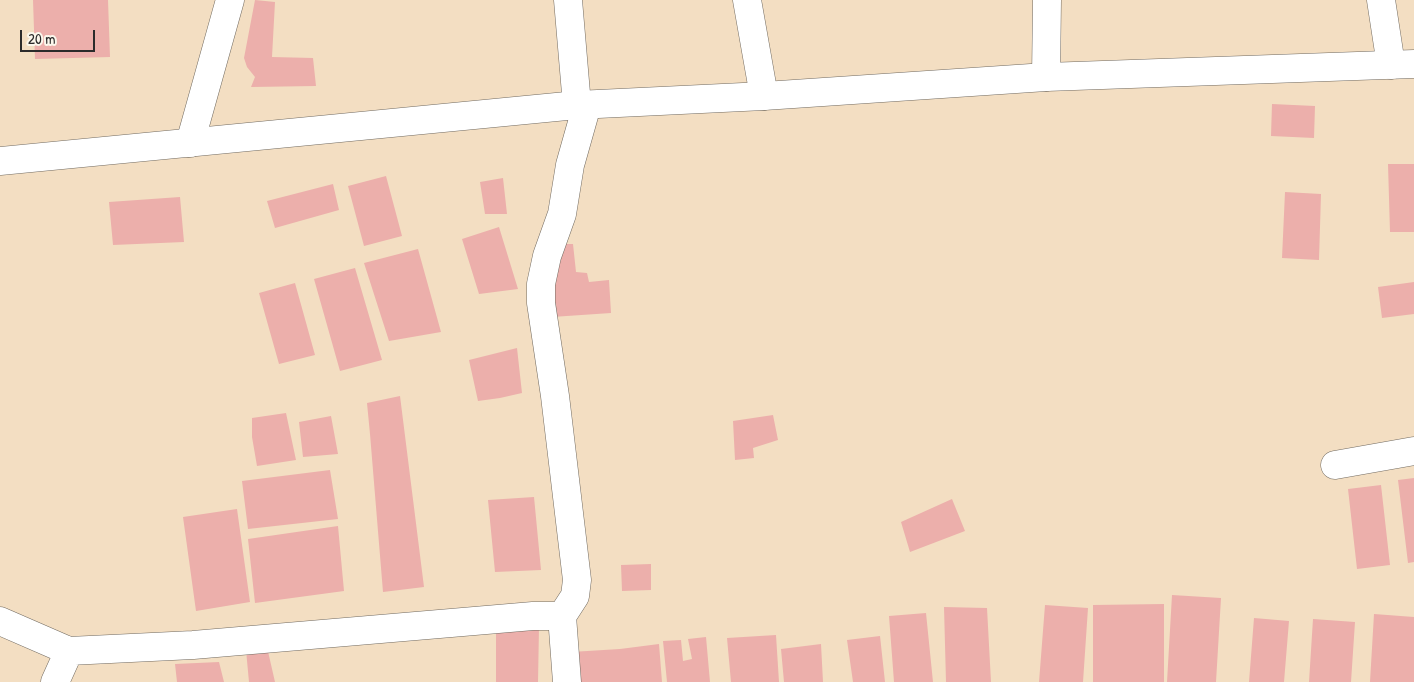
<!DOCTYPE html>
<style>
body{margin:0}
#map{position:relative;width:1414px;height:682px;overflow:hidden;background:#f3dec2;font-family:"Patrick Hand",sans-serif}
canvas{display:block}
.scale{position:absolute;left:20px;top:30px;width:75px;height:22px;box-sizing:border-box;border:2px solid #2b2b2b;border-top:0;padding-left:6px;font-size:15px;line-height:18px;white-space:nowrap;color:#2b2b2b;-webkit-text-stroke:4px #fbf7ec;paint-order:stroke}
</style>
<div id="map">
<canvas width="1414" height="682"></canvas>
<div class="scale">20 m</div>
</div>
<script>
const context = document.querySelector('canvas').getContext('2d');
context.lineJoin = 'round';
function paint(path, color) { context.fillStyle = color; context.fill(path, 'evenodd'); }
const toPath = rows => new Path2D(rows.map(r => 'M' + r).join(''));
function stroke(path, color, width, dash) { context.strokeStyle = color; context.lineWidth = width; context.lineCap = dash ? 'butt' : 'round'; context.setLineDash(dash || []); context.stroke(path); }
paint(toPath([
 [33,0,108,0,110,57,35,59],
 [255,0,275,2,272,57,313,58,316,86,251,87,255,77,247,67,244,58],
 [1272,104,1315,106,1314,138,1271,136],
 [1388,164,1414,164,1414,232,1390,232],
 [386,176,402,236,364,246,348,186],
 [503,178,507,214,485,214,480,182],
 [333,184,339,210,275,228,267,201],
 [1285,192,1321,194,1319,260,1282,258],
 [180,197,184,242,113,245,109,202],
 [499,227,518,289,479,294,462,239],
 [551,244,573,244,576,272,587,273,589,282,609,280,611,313,552,317],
 [418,249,441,332,389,341,364,263],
 [355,268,382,360,340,371,314,279],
 [1414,282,1414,314,1382,318,1378,287],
 [295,283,315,355,279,364,259,293],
 [517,348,522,393,500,398,478,401,469,360],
 [400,396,424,587,383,592,370,434,367,403],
 [286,413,296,460,257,466,252,437,252,418],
 [773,415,778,440,753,448,754,458,735,460,733,421],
 [331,416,338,454,303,457,299,422],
 [330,470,338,519,248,529,242,481],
 [1414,478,1414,562,1408,563,1398,480],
 [1381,485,1390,565,1357,569,1348,489],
 [534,497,541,570,495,572,488,500],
 [952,499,965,531,910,552,901,522],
 [237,509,250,602,196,611,183,517],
 [338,526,344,591,255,603,248,539],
 [651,564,651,590,622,591,621,565],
 [1172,595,1221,598,1216,682,1167,682],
 [1164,604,1164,682,1093,682,1093,605],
 [1045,605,1088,608,1083,682,1039,682],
 [944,607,987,608,991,682,946,682],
 [926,613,933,682,894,682,889,616],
 [1374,614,1414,617,1414,682,1370,682],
 [1254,618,1289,621,1284,682,1249,682],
 [1313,619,1355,622,1351,682,1309,682],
 [496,627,539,627,538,682,496,682],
 [776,635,779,682,731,682,727,638],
 [880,636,885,682,853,682,847,640],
 [706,637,710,682,667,682,663,641,681,640,683,661,692,659,688,639],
 [659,644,662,682,574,682,571,652,620,649],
 [821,644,823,682,784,682,781,649],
 [267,647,275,682,249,682,246,650],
 [219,662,224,682,177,682,175,664]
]), '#ecafab');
const minor = toPath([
 [568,0,577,105],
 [747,0,764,96],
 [1381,0,1391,65],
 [1046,77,1047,0],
 [190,143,230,0],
 [1335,465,1414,451],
 [0,621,69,651],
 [55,682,69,651,193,645,533,616,562,616],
 [567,682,562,616,575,596,577,580,555,396,541,303,541,284,547,256,562,214,570,165,587,105]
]);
const major = toPath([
 [0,161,577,105,764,96,1046,77,1414,64]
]);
stroke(minor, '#716a60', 29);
stroke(major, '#716a60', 29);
stroke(minor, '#fff', 28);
stroke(major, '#fff', 28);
</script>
